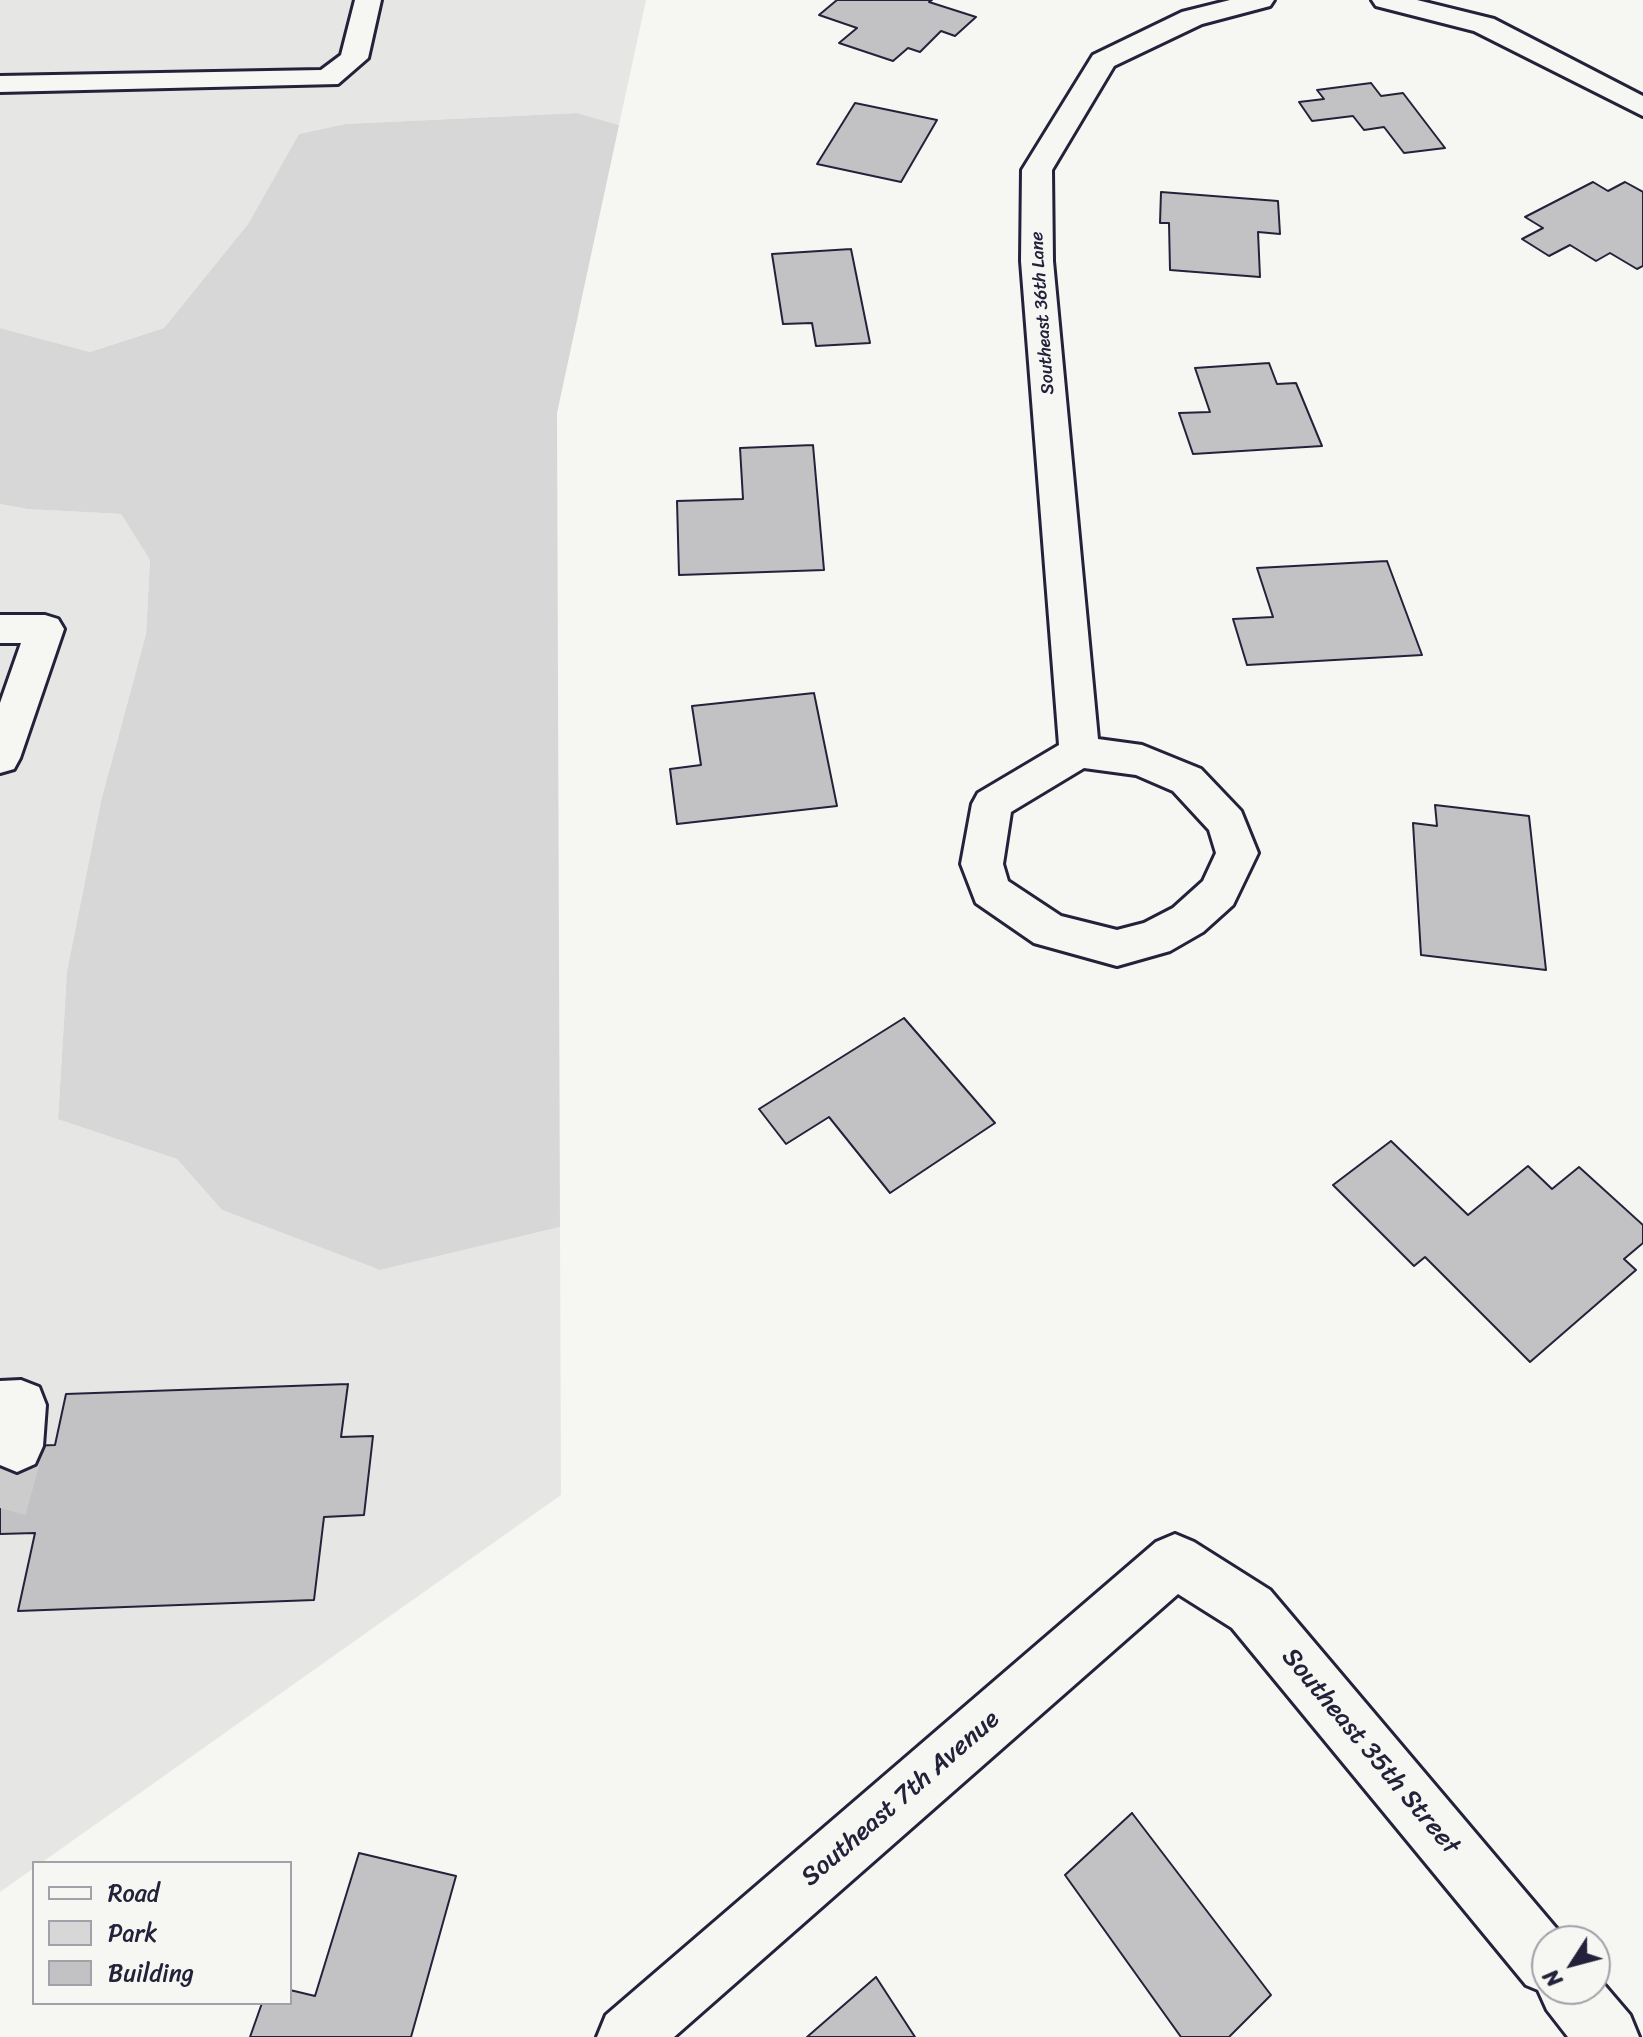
<!DOCTYPE html>
<style>
body{margin:0}
#map{position:relative;width:1643px;height:2037px;overflow:hidden;background:#f6f6f2;font-family:Sriracha,sans-serif}
canvas{display:block}
.legend{position:absolute;left:32px;top:1861px;width:260px;height:144px;box-sizing:border-box;background:#f6f6f2;border:2px solid #a1a1a9;margin:0;padding:10px 14px;list-style:none;font-size:24px;color:#22223b}
.legend li{display:flex;align-items:center;gap:16px;height:40px}
.legend b{width:40px;border:2px solid #a1a1a9}
.north{position:absolute;left:1531px;top:1925px;width:80px;height:80px;box-sizing:border-box;background:#f6f6f2;border:2px solid #a1a1a9;border-radius:50%;rotate:234deg;font-size:22px;font-weight:700;line-height:32px;text-align:center;color:#22223b}
.north::after{content:'';display:block;margin:auto;width:28px;height:36px;background:#22223b;clip-path:polygon(50% 0,100% 100%,50% 72%,0 100%)}
</style>
<div id="map">
<canvas width="1643" height="2037"></canvas>
<ul class="legend">
<li><b style="height:10px;background:#f6f6f2"></b>Road</li>
<li><b style="height:22px;background:#d7d7d7"></b>Park</li>
<li><b style="height:22px;background:#c2c2c4"></b>Building</li>
</ul>
<div class="north">N</div>
</div>
<script>
const context = document.querySelector('canvas').getContext('2d');
context.lineJoin = 'round';
function paint(path, color) { context.fillStyle = color; context.fill(path, 'evenodd'); }
const toPath = rows => new Path2D(rows.map(r => 'M' + r).join(''));
function stroke(path, color, width, dash) { context.strokeStyle = color; context.lineWidth = width; context.lineCap = dash ? 'butt' : 'round'; context.setLineDash(dash || []); context.stroke(path); }
function label(font, color, halo, rows, align = 'center') {
  context.font = font + ' Sriracha,sans-serif'; context.lineWidth = 8; context.setLineDash([]); context.textBaseline = 'middle'; context.strokeStyle = halo; context.fillStyle = color; for (const [text, x, y, turn = 0] of rows) {
    context.save(); context.translate(x, y); context.rotate((+turn || 0) * Math.PI / 180); context.textAlign = isNaN(turn) ? turn : align; if (halo) context.strokeText(text, 0, 0); context.fillText(text, 0, 0); context.restore();
  }
}
paint(toPath([
 [0,0,646,0,619,125,577,113,345,124,299,134,248,224,164,328,90,352,0,328],
 [0,504,27,509,121,514,150,560,146,634,101,801,67,971,58,1118,177,1159,222,1210,380,1270,560,1227,561,1495,41,1863,34,1863,34,1868,0,1892]
]), '#e6e6e4');
paint(toPath([
 [577,113,619,125,557,413,560,1227,380,1270,222,1210,177,1159,58,1119,67,971,101,801,146,634,150,560,121,514,27,509,0,504,0,328,90,352,164,328,248,224,299,134,345,124]
]), '#d7d7d7');
const building = toPath([
 [837,0,932,0,929,2,976,17,955,36,941,31,920,52,908,48,893,61,839,43,857,28,819,15,837,0],
 [1371,83,1381,96,1403,93,1445,148,1404,153,1384,127,1364,130,1353,116,1312,121,1299,102,1324,99,1317,90,1371,83],
 [855,103,937,120,901,182,817,164,855,103],
 [1593,182,1608,191,1625,182,1643,192,1643,266,1637,269,1610,253,1596,261,1570,245,1549,256,1522,239,1543,228,1525,217,1593,182],
 [1161,192,1278,201,1280,234,1258,232,1260,277,1170,270,1169,223,1160,223,1161,192],
 [851,249,870,343,816,346,812,323,783,324,772,254,851,249],
 [1269,363,1277,384,1296,383,1322,446,1193,454,1179,413,1210,412,1195,368,1269,363],
 [813,445,824,570,679,575,677,501,743,499,740,448,813,445],
 [1387,561,1422,655,1247,665,1233,619,1273,617,1257,568,1387,561],
 [814,693,837,806,677,824,670,769,701,765,692,706,814,693],
 [1435,805,1529,816,1546,970,1421,955,1413,823,1437,826,1435,805],
 [904,1018,995,1123,890,1193,829,1117,786,1144,759,1109,904,1018],
 [1391,1141,1468,1215,1528,1166,1552,1189,1579,1167,1643,1225,1643,1243,1624,1259,1636,1270,1530,1362,1425,1257,1414,1266,1333,1185,1391,1141],
 [348,1384,341,1437,373,1436,364,1515,324,1517,314,1600,18,1611,35,1533,0,1534,0,1447,55,1445,66,1394,348,1384],
 [1132,1813,1271,1995,1229,2037,1181,2037,1065,1875,1132,1813],
 [359,1853,456,1876,411,2037,250,2037,262,2003,290,2003,290,1990,315,1996,359,1853],
 [876,1977,915,2037,807,2037,876,1977]
]);
paint(building, '#c2c2c4');
stroke(building, '#22223b', 2);
stroke(toPath([
 [0,1508,17,1446]
]), '#cccccd', 53, [53, 27]);
const minor = toPath([
 [355,0,381,0,368,58,338,84,0,92,0,76,321,70,341,55,355,0],
 [1230,0,1274,0,1270,6,1202,24,1114,66,1052,170,1053,261,1098,739,1142,745,1201,769,1241,811,1258,853,1233,905,1203,932,1170,951,1117,966,1034,943,976,903,961,864,972,804,978,793,1059,745,1021,261,1022,170,1093,55,1182,12,1230,0],
 [1084,768,1136,775,1173,791,1209,830,1216,853,1203,881,1173,908,1144,923,1117,930,1061,916,1008,881,1003,864,1011,812,1084,768],
 [1372,0,1417,0,1494,19,1643,96,1643,116,1474,31,1376,6,1372,0],
 [0,615,45,615,58,619,64,629,20,758,14,769,0,773,0,703,21,643,0,643,0,615],
 [21,1380,39,1387,46,1405,43,1446,35,1464,17,1472,0,1465,0,1381,21,1380],
 [1175,1534,1194,1542,1270,1590,1567,1941,1547,1941,1547,1989,1595,1989,1595,1974,1630,2015,1639,2037,1568,2037,1547,2010,1538,1990,1526,1985,1232,1628,1178,1594,674,2037,597,2037,606,2015,1156,1542,1175,1534]
]);
stroke(minor, '#22223b', 6);
paint(minor, '#f6f6f2');
label('18px', '#22223b', '#f6f6f2', [
 ["Southeast 36th Lane",1043,313,-94]
]);
label('26px', '#22223b', '#f6f6f2', [
 ["Southeast 35th Street",1370,1752,50],
 ["Southeast 7th Avenue",901,1799,-41]
]);
</script>
